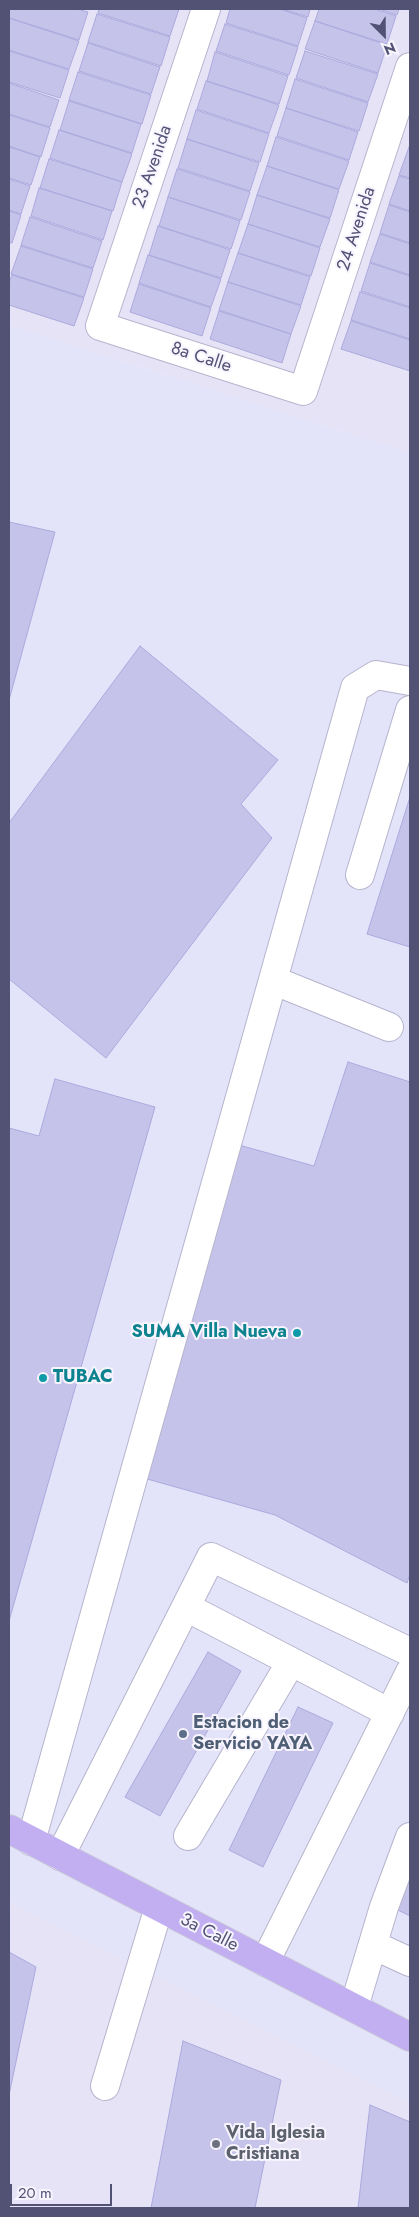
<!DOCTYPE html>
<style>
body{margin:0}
#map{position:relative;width:419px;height:2217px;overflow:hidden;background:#f1eefb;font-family:Jost,sans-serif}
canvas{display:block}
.frame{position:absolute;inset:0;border:10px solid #525275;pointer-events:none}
.north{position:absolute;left:359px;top:10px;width:50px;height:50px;-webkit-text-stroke:4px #f7f4fe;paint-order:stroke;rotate:157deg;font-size:14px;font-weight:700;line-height:20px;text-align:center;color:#525275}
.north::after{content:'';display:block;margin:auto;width:18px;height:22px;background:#525275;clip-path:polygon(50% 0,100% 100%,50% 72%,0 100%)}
.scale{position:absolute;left:10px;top:2184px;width:102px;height:22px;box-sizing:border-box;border:2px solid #525275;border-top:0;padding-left:6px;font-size:15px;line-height:18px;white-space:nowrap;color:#525275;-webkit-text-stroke:4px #f7f4fe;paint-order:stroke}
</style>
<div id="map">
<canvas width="419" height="2217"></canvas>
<div class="frame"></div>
<div class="north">N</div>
<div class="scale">20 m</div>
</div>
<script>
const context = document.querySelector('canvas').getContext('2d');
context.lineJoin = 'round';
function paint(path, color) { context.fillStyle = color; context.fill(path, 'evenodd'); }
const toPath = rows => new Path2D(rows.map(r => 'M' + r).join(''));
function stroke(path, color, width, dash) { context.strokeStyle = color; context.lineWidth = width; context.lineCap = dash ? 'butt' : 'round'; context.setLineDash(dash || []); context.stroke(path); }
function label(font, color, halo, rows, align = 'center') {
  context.font = font + ' Jost,sans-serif'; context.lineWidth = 4; context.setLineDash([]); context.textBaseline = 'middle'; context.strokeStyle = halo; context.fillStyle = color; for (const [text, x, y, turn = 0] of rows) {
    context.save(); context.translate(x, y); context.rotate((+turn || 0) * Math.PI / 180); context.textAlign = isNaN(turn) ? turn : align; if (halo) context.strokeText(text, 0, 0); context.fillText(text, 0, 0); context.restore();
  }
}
paint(toPath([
 [9,9,410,9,410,453,9,325],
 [9,1902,410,2103,410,2208,9,2208]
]), '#e7e3f7');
paint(toPath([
 [9,325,410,453,410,2103,9,1902]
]), '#e3e4fa');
const building = toPath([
 [9,9,77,9,88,12,79,40,9,18,9,9],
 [99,9,179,9,170,36,98,13,99,9],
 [230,9,280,9,307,18,298,46,226,23,230,9],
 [282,9,310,9,308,17,282,9],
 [319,9,375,9,396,16,387,44,315,21,319,9],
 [379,9,399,9,397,15,379,9],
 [97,14,170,37,161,66,88,42,97,14],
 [9,18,79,41,69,69,9,50,9,18],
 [315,21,387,45,378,73,305,49,315,21],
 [225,24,298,47,289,75,216,51,225,24],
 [88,43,160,67,151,94,79,71,88,43],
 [9,51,69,70,60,98,9,82,9,51],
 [305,51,378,74,368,102,296,78,305,51],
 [215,52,288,76,279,104,207,81,215,52],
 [78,72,151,95,142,124,69,100,78,72],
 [295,79,368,103,359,131,286,108,295,79],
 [206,81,279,105,269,133,197,109,206,81],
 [9,83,59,100,50,127,9,114,9,83],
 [69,101,141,124,132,153,60,130,69,101],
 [286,108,358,132,349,160,277,136,286,108],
 [196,110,269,134,260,162,187,139,196,110],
 [9,115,50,128,41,157,9,146,9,115],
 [59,130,132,154,122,182,50,158,59,130],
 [276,137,349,161,339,189,267,166,276,137],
 [187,139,259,163,250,191,178,168,187,139],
 [9,147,40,157,31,185,9,178,9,147],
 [409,147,410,147,410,178,399,175,409,147],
 [49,159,122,182,113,211,40,188,49,159],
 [267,166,339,190,330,218,257,195,267,166],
 [177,169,250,192,241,220,168,197,177,169],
 [399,176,410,179,410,211,389,204,399,176],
 [9,179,30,186,21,214,9,210,9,179],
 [39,188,112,211,103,240,31,216,39,188],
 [257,195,330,219,320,247,248,224,257,195],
 [168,197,240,221,231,249,159,226,168,197],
 [389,205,410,212,410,243,380,233,389,205],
 [9,211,21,215,12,243,9,243,9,211],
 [30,217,102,241,93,268,21,245,30,217],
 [248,224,320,248,311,276,238,253,248,224],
 [158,226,230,250,221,278,149,255,158,226],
 [380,234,410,244,410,275,370,262,380,234],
 [21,246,93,269,84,297,11,274,21,246],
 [238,253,310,277,301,305,228,282,238,253],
 [148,255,221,279,211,307,139,283,148,255],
 [370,263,410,276,410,307,361,291,370,263],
 [12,275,84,298,74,326,9,305,9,283,12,275],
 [228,282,301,306,291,334,219,310,228,282],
 [139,284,211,308,202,336,130,312,139,284],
 [360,292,410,308,410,339,351,320,360,292],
 [219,311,291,334,282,363,210,339,219,311],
 [351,321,410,340,410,371,341,349,351,321],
 [9,522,55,532,9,700,9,522],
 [140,646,278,760,241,804,272,838,106,1058,9,979,9,823,140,646],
 [410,797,410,947,367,934,410,797],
 [348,1062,410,1082,410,1574,407,1583,275,1515,140,1477,239,1145,314,1166,348,1062],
 [55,1079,155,1107,9,1621,9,1128,39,1136,55,1079],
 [208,1652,241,1671,160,1816,125,1797,208,1652],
 [298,1707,333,1723,263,1867,229,1850,298,1707],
 [410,1877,410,1916,394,1908,410,1877],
 [9,1952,36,1967,9,2095,9,1952],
 [183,2041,281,2080,255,2208,151,2208,183,2041],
 [370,2105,410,2122,410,2208,358,2208,370,2105]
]);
paint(building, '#c5c3e9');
stroke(building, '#acaade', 1);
const minor = toPath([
 [206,9,100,326,303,391,410,67],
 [360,875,410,710],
 [275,981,389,1027],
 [186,1607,390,1713],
 [188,1836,291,1662],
 [31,1841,355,688,376,675,410,681],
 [60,1856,211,1557,410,1652],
 [373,1945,410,1962],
 [265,1962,410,1672],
 [354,2007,384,1907,410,1837],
 [105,2086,159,1907]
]);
const major = toPath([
 [9,1829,410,2037]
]);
stroke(minor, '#b6b4cd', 30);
stroke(major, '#cbcbd6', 30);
stroke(minor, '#fff', 28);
stroke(major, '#c1aff1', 28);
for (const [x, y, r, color] of [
 [297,1333,5,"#0f9aa8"],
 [43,1378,5,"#0f9aa8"],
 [183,1734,5,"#5c6f8a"],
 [216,2144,5,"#6b7280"]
]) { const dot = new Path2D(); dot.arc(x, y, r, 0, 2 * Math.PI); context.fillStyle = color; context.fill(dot); stroke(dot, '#f7f4fe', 2); }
label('18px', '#525275', '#f7f4fe', [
 ["23 Avenida",153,167,-71],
 ["24 Avenida",357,229,-72],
 ["8a Calle",201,358,18],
 ["3a Calle",209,1933,27]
]);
label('bold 18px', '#0d838f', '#f7f4fe', [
 ["SUMA Villa Nueva",287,1333],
 ["TUBAC",53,1378,"left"]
], 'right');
label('bold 18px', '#4e5e75', '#f7f4fe', [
 ["Estacion de",193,1724],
 ["Servicio YAYA",193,1745]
], 'left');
label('bold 18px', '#5b616d', '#f7f4fe', [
 ["Vida Iglesia",226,2134],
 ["Cristiana",226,2155]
], 'left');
</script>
